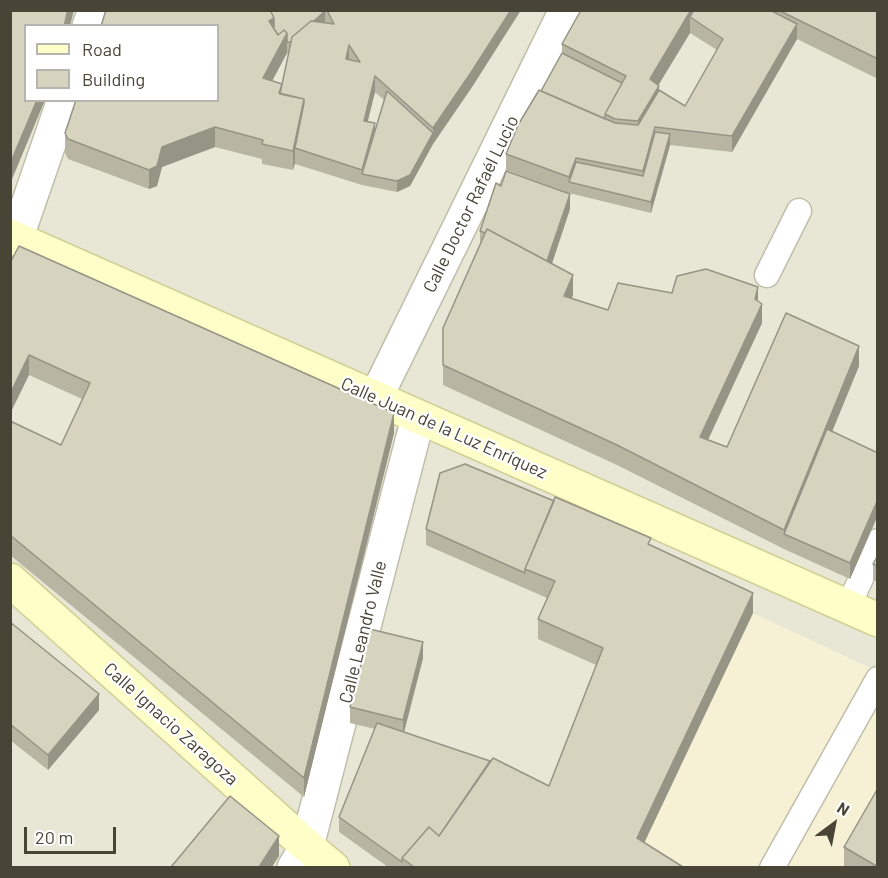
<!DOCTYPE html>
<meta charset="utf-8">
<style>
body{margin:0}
#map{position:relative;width:888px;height:878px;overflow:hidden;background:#f4f4e8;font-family:Barlow,sans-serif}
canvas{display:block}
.frame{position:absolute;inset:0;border:12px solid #484537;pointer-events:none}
.legend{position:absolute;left:24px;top:24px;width:195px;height:78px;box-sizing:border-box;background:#fff;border:2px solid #b6b5af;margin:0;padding:8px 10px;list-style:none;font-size:18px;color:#484537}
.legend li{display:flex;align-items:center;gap:12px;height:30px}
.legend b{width:30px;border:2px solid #b6b5af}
.north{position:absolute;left:804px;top:794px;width:60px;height:60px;-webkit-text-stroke:4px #fff;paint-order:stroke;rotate:32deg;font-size:16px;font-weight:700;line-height:24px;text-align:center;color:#484537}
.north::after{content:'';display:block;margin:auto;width:21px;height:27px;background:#484537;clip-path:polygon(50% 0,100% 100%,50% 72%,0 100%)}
.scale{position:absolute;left:24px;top:827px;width:92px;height:27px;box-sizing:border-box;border:3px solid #484537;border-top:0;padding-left:8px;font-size:18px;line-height:21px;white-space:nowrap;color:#484537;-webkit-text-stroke:4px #fff;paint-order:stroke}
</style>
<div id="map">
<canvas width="888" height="878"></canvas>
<div class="frame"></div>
<ul class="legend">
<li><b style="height:8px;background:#fdfec8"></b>Road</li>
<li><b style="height:16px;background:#d6d3be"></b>Building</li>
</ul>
<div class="north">N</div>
<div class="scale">20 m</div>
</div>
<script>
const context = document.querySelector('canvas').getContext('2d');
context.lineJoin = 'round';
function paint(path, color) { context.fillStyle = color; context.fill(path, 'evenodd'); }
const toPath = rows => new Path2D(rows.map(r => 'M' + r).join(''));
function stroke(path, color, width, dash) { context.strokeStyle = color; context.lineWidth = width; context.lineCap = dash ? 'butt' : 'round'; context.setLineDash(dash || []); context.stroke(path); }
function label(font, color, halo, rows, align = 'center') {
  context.font = font + ' Barlow,sans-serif'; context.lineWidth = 4.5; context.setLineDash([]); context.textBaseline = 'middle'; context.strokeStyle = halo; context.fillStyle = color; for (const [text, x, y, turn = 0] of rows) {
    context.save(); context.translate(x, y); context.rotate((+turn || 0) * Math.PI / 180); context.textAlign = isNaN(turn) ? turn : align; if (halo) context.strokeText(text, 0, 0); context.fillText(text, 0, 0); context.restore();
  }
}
paint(toPath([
 [11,11,877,11,877,867,11,867],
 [26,26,218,26,218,100,26,100]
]), '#e8e7d6');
paint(toPath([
 [753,613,877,671,877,808,845,867,652,868,637,858]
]), '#f6f0d4');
const pedestrian = toPath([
 [767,275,799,211],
 [848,607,878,541],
 [772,868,878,679]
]);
const minor = toPath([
 [89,26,95,10],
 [16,239,64,100],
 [376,397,566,10],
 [294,868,307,846,418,418]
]);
const secondary = toPath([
 [10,236,878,620],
 [10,580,307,846,333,868]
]);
stroke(pedestrian, '#c0beab', 27);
stroke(minor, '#c0beab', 36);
stroke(secondary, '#d0d096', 36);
stroke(pedestrian, '#fff', 24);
stroke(minor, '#fff', 33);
stroke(secondary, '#fdfec8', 33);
paint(toPath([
 [106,10,521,10,472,87,433,144,410,186,397,192,362,185,295,164,295,163,293,170,262,164,262,159,215,147,162,167,157,186,149,189,68,159,65,153,65,133],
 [287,53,289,53,282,84,272,81],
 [375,92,384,100,375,131,367,122],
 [581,10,878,10,878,79,797,39,732,152,670,145,651,213,569,193,506,170,506,154,562,53,562,44],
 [690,33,717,50,685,106,659,90,658,85],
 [501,186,570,209,552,264,573,295,572,298,608,310,672,293,758,301,762,323,708,440,727,447,859,366,832,432,878,453,878,515,850,579,784,549,617,465,443,385,443,328,480,244,480,231],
 [10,263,394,433,304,797,10,555,10,421,61,445,82,399,29,375],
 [426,529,651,545,753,613,644,843,683,867,388,867,339,832,339,817,375,729,350,723,350,707,423,658,404,732,549,786,596,665,538,639,538,619,547,598,426,545],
 [878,555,878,582,873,580,873,564],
 [10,622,99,710,48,770,10,740],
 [844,847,878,867,844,867]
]), '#b8b5a3');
paint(toPath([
 [68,10,74,10,70,26,64,26],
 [511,10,521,10,472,87,433,144,410,186,397,192,397,181,433,133,433,128],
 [691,10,703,10,690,17,690,33,650,99,650,79],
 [325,11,325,22,292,42],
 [274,18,274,38,269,21],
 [797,24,797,39,732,152,732,136],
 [287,33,287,53,263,98,263,78],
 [349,45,349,61,346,59],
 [375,76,375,92,364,137,364,121],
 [659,86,659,105,638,141,638,121],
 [304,99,298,149,295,148,295,163,293,170,293,151],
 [37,100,45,100,10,184,10,164],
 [375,123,375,139,362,174,362,170],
 [215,127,215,147,162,167,157,186,149,189,149,170,162,147],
 [655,127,655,143,643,187,643,171],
 [670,134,670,145,651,213,651,202],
 [576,158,576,173,569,182,569,193,569,177],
 [570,194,570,209,546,281,546,265],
 [573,275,573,295,564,316,564,296],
 [758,287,758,306,762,304,762,323,700,457,700,437,755,299],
 [859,346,859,366,789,536,784,534,784,530],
 [29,355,29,375,10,414,10,394],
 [394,413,394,433,304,797,304,778],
 [878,499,878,515,850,579,850,563],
 [753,593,753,613,637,858,637,838],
 [423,642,423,658,403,736,403,720],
 [99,694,99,710,48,770,48,755],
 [279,836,279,856,272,867,259,867]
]), '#969485');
const building = toPath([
 [10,10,68,10,64,26,26,26,26,100,37,100,10,164,10,10],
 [106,10,270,10,274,18,269,21,278,35,284,30,287,33,263,78,282,84,279,93,304,99,293,151,262,144,263,140,215,127,162,147,157,166,149,170,68,139,65,133,76,100,218,100,218,26,101,26,106,10],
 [270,10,324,10,325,11,314,21,311,21,292,37,291,42,287,42,287,33,284,30,278,35,273,27,274,27,274,18,270,10],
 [327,10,511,10,472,71,433,128,375,76,364,121,375,123,362,170,295,148,304,103,304,99,280,94,292,37,311,21,334,24,327,10],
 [349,45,360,62,346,59,349,45],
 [581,10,691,10,650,79,659,86,638,121,615,119,605,114,626,76,562,44,581,10],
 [694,10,770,10,797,24,732,136,655,127,643,171,576,158,569,177,506,154,518,125,539,90,615,123,638,125,659,90,685,106,723,39,690,17,694,10],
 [778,10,878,10,878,59,778,10],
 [562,53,622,83,605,114,605,119,541,91,562,53],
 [387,91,433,133,410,175,397,181,362,174,387,91],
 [655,132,670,134,651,202,569,182,576,162,643,176,655,132],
 [506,171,570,194,547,261,487,229,485,233,480,231,496,183,501,186,506,171],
 [487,229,573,275,564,296,608,310,618,283,672,293,677,276,706,269,758,287,755,299,762,304,700,437,727,447,786,313,859,346,784,530,617,445,443,365,443,328,487,229],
 [19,246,394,413,304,778,10,535,10,421,61,445,90,383,29,355,10,394,10,263,19,246],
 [827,429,878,453,878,499,850,563,784,534,827,429],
 [465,464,554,501,525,569,525,573,426,529,440,473,465,464],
 [555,497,651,538,648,544,753,593,637,838,683,867,414,867,402,858,429,827,439,836,493,758,549,786,603,648,538,619,555,581,525,569,555,497],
 [878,555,878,566,873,564,878,555],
 [10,622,99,694,48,755,10,724,10,622],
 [370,629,423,642,403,720,350,707,370,629],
 [377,723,490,761,439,836,429,827,402,858,402,862,339,817,377,723],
 [878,788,878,867,844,847,878,788],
 [230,796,279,836,259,867,171,867,230,796]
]);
paint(building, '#d6d3be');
stroke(building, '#969485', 1.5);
label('18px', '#484537', '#fff', [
 ["Calle Doctor Rafaél Lucio",471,204,-64],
 ["Calle Juan de la Luz Enríquez",444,428,24],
 ["Calle Leandro Valle",363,632,-76],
 ["Calle Ignacio Zaragoza",171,724,42]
]);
</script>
